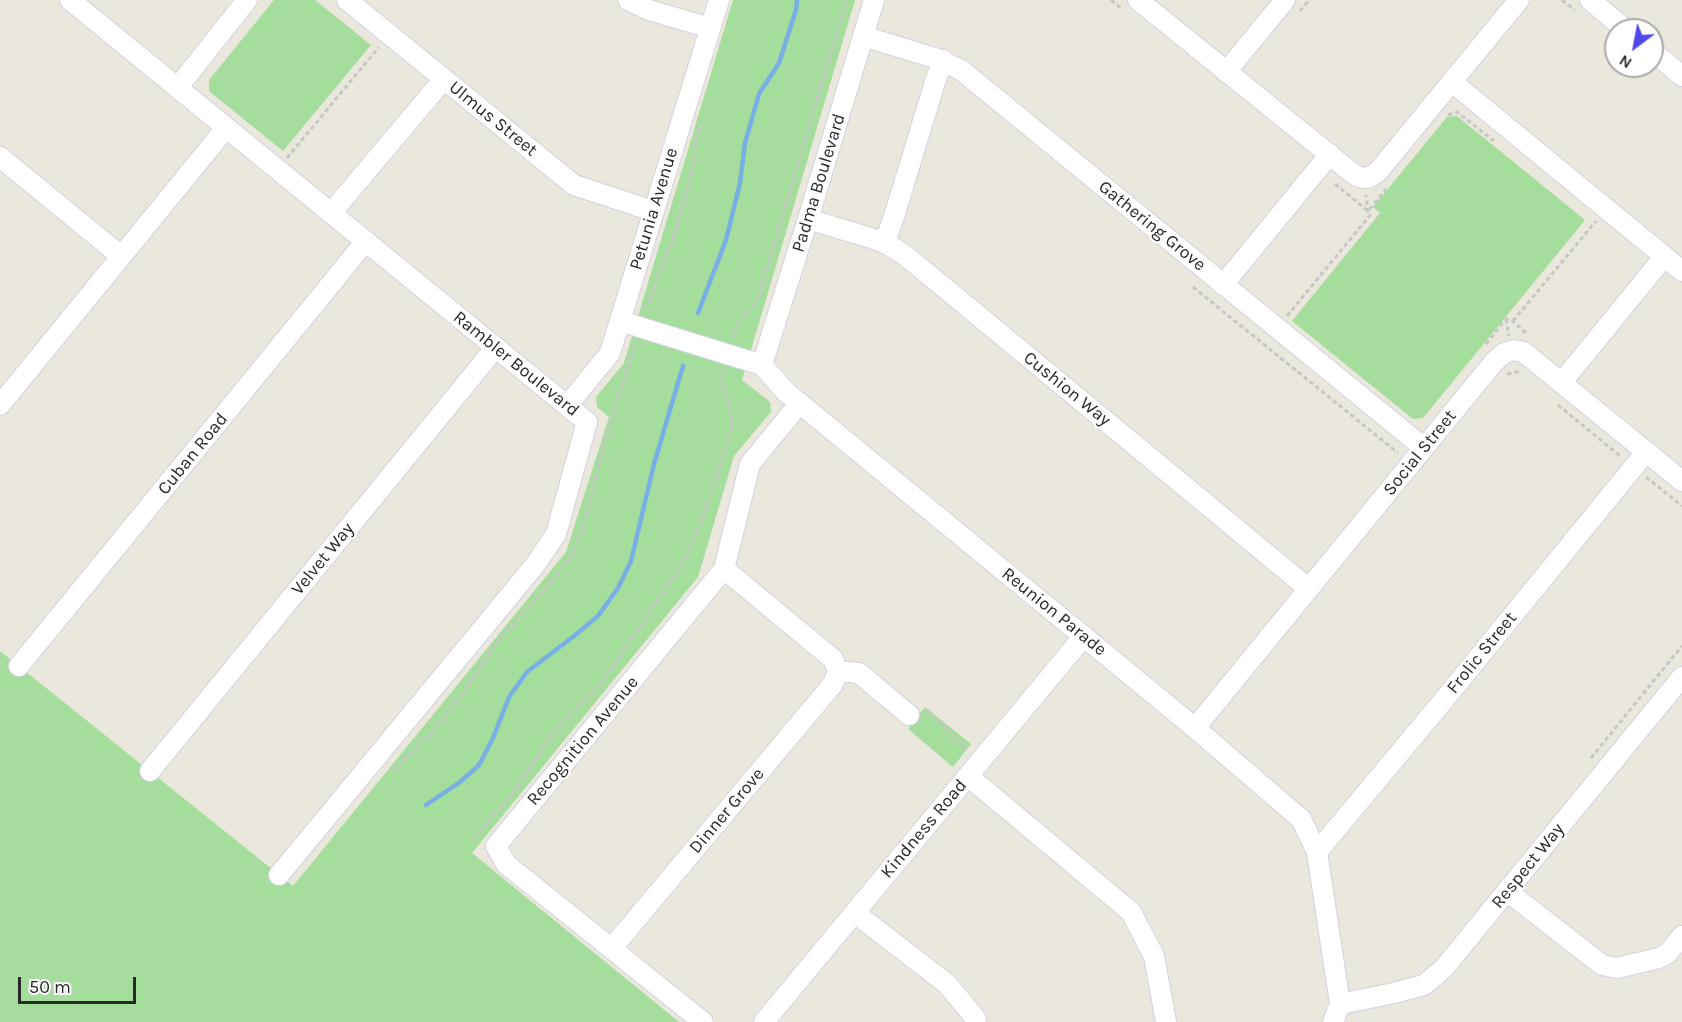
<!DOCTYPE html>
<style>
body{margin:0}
#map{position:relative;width:1682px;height:1022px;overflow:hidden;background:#eae7dc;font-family:Karla,sans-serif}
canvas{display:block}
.north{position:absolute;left:1604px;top:18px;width:60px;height:60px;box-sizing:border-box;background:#fff;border:2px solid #a9a9a9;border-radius:50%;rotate:212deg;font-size:16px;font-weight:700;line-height:24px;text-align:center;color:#292929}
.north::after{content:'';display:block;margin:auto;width:21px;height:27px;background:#4f49ea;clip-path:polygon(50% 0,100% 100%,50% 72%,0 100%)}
.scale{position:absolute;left:18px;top:977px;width:118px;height:27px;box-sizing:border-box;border:3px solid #292929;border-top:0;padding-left:8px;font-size:18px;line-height:21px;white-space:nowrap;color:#292929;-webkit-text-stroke:4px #fff;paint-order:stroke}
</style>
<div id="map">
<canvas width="1682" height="1022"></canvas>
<div class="north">N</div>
<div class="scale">50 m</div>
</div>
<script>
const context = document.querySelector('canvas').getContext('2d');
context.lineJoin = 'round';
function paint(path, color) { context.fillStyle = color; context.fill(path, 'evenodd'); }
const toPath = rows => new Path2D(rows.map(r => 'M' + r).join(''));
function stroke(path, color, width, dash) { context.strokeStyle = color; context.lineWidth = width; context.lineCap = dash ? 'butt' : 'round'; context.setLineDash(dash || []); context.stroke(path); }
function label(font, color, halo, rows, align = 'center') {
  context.font = font + ' Karla,sans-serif'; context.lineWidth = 4.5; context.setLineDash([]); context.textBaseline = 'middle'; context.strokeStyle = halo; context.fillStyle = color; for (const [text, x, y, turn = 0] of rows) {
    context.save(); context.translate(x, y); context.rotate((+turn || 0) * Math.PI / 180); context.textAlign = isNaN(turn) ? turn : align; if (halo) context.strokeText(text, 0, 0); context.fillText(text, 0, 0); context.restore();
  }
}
paint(toPath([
 [274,0,315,0,371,45,283,151,209,91,209,80],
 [733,0,855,0,742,380,770,402,771,412,734,456,698,577,472,853,679,1022,0,1022,0,651,293,886,566,552,609,417,597,407,596,397,624,363],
 [1457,116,1585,220,1423,418,1413,419,1292,321,1380,213,1373,207,1447,117],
 [925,707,971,744,953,767,908,729]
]), '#a5dd9d');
stroke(toPath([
 [698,313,726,240,740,183,745,143,759,94,779,63,796,10,797,0],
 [426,805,460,782,479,765,493,738,509,697,527,672,574,636,598,616,618,588,631,561,654,464,683,366]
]), '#78afe4', 4.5);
const minor = toPath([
 [70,0,587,422,556,534,535,565,279,875],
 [347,0,574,185,653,211],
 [628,0,649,10,710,28],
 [1138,0,1351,172,1359,177,1367,178,1375,174,1381,168,1519,0],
 [1590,0,1626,30],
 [863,36,938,59,961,70,1424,448],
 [1652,51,1682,76],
 [1226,72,1285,0],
 [1452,82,1682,271],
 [178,87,247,0],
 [0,157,121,256],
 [331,213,444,79],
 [808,219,877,240,889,245,906,256,1309,589],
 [884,243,893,220,935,82,943,60],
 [1223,285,1330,154],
 [620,321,762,365,786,392,1195,728,1301,819,1317,852,1340,1004,1333,1022],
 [762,365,808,219,874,0],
 [1562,382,1664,257],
 [0,405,226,128],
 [567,406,610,353,719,0],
 [724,569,833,659,838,671],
 [19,666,366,241],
 [838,671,859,673,909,715],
 [1195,728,1494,362,1504,353,1514,350,1523,352,1531,358,1682,481],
 [150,771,496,347],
 [968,776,1131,912,1154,956,1166,1022],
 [1317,852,1443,701,1646,452],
 [1507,891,1602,965,1617,968,1659,958,1668,953,1682,936],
 [855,913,947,984,976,1019,976,1022],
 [612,948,833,684,838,671],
 [1340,1004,1394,993,1424,985,1444,968,1682,677],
 [703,1022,506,864,496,846,724,569,750,464,800,403],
 [764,1022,1084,636]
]);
stroke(minor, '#d2d2e1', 22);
stroke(toPath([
 [1111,0,1123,10],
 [1562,0,1575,10],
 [1300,11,1309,0],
 [1642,22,1652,30],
 [1448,115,1457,112,1494,141],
 [287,158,379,47],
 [1335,184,1368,211,1386,189],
 [1193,287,1398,453],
 [646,311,660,270,673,240,692,173,696,141,701,123],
 [1287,316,1371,214,1368,211,1366,195],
 [1506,319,1509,336],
 [1513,321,1596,221],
 [732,338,739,323,759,296,846,0],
 [1486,344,1506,319,1513,321,1528,335],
 [1507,374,1518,372,1521,374],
 [1558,405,1620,456],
 [1646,477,1682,506],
 [926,710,939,721,953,737,969,750],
 [1591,758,1682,646],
 [393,770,424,741,443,720,474,677,493,646,548,586,568,561,582,533,605,440,636,342],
 [473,839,518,787,549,739,565,719,599,686,683,563,704,514,731,431,732,416,721,378,724,370]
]), '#c7c7c7', 3, [4.5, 3]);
stroke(minor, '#fff', 20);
label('18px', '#292929', '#fff', [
 ["Ulmus Street",493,119,39],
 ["Padma Boulevard",819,183,-73],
 ["Petunia Avenue",654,209,-73],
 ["Gathering Grove",1152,226,39],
 ["Rambler Boulevard",516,364,39],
 ["Cushion Way",1067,389,39],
 ["Social Street",1420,453,-51],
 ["Cuban Road",193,454,-51],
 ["Velvet Way",323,559,-51],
 ["Reunion Parade",1054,612,39],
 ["Frolic Street",1482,653,-51],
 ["Recognition Avenue",583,741,-50],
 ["Dinner Grove",727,811,-50],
 ["Kindness Road",924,829,-50],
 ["Respect Way",1528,866,-51]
]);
</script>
